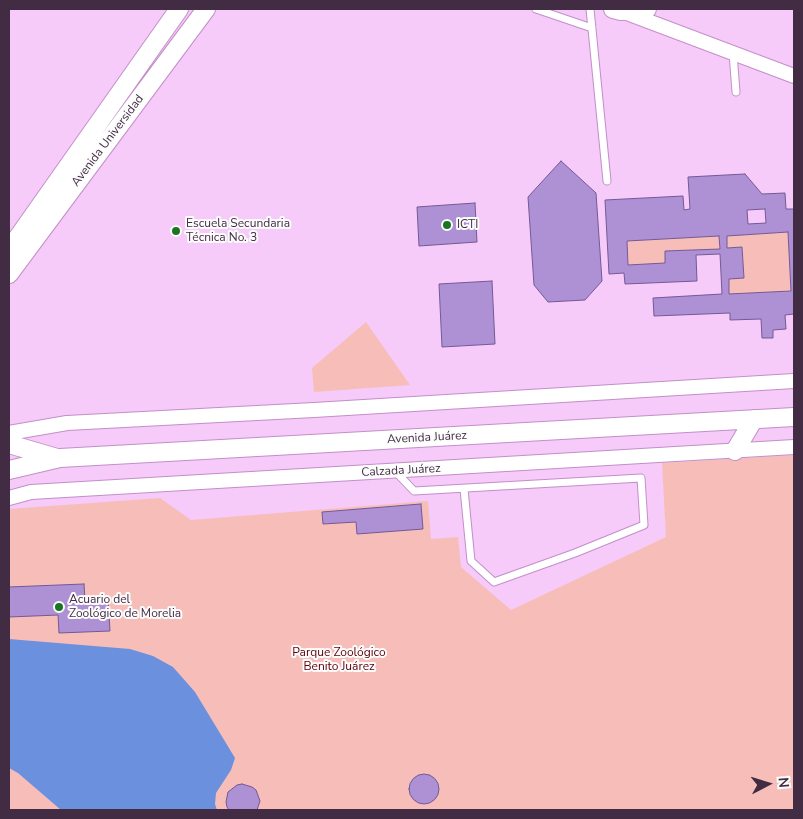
<!DOCTYPE html>
<meta charset="utf-8">
<style>
body{margin:0}
#map{position:relative;width:803px;height:819px;overflow:hidden;background:#f6caf9;font-family:"Nunito Sans",sans-serif}
canvas{display:block}
.frame{position:absolute;inset:0;border:10px solid #422c44;pointer-events:none}
.north{position:absolute;left:743px;top:759px;width:50px;height:50px;-webkit-text-stroke:4px #fcfcfc;paint-order:stroke;rotate:85deg;font-size:14px;font-weight:700;line-height:20px;text-align:center;color:#422c44}
.north::after{content:'';display:block;margin:auto;width:18px;height:22px;background:#422c44;clip-path:polygon(50% 0,100% 100%,50% 72%,0 100%)}
</style>
<div id="map">
<canvas width="803" height="819"></canvas>
<div class="frame"></div>
<div class="north">N</div>
</div>
<script>
const context = document.querySelector('canvas').getContext('2d');
context.lineJoin = 'round';
function paint(path, color) { context.fillStyle = color; context.fill(path, 'evenodd'); }
const toPath = rows => new Path2D(rows.map(r => 'M' + r).join(''));
function stroke(path, color, width, dash) { context.strokeStyle = color; context.lineWidth = width; context.lineCap = dash ? 'butt' : 'round'; context.setLineDash(dash || []); context.stroke(path); }
function label(font, color, halo, rows, align = 'center') {
  context.font = font + ' "Nunito Sans",sans-serif'; context.lineWidth = 4; context.setLineDash([]); context.textBaseline = 'middle'; context.strokeStyle = halo; context.fillStyle = color; for (const [text, x, y, turn = 0] of rows) {
    context.save(); context.translate(x, y); context.rotate((+turn || 0) * Math.PI / 180); context.textAlign = isNaN(turn) ? turn : align; if (halo) context.strokeText(text, 0, 0); context.fillText(text, 0, 0); context.restore();
  }
}
paint(toPath([
 [788,232,791,291,729,294,729,279,744,277,742,247,727,248,727,236],
 [719,236,720,249,665,251,665,263,628,265,627,241],
 [366,322,410,385,314,392,312,368],
 [794,455,794,810,9,810,9,509,160,498,191,520,428,501,431,539,458,537,461,567,511,610,666,537,662,463]
]), '#f7beb9');
paint(toPath([
 [9,639,130,649,153,656,173,667,195,692,235,758,231,770,216,793,215,804,217,810,61,810,18,773,9,768]
]), '#6b90dd');
const building = toPath([
 [561,161,596,193,602,281,585,300,548,302,534,285,528,197,561,161],
 [745,174,762,194,785,193,786,209,794,209,794,314,785,315,786,329,773,330,773,338,762,338,761,319,730,320,730,313,654,316,653,298,722,294,720,254,696,255,697,281,625,284,624,273,609,274,605,200,683,196,684,210,690,209,688,177,745,174],
 [765,209,766,223,748,224,747,210,765,209],
 [788,232,791,291,729,294,729,279,744,278,742,247,727,248,727,236,788,232],
 [719,236,720,249,665,251,665,263,628,265,627,241,719,236],
 [475,203,477,242,419,246,417,207,475,203],
 [492,281,495,344,442,347,439,284,492,281],
 [421,504,423,529,357,534,356,522,323,524,322,512,421,504],
 [84,584,85,600,108,599,110,631,59,633,58,615,9,617,9,587,84,584],
 '409 789a15 15 0 1 1 30 0a15 15 0 1 1-30 0Z',
 [242,784,252,787,256,790,260,801,257,810,229,810,227,807,226,802,228,792,237,785,242,784]
]);
paint(building, '#ae91d4');
stroke(building, '#745895', 1);
const service = toPath([
 [536,9,592,28],
 [590,9,607,181],
 [733,53,736,92],
 [396,472,414,491,641,478,644,525,575,553,494,582,471,561,464,489]
]);
const minor = toPath([
 [624,12,794,76],
 [9,433,67,423,314,410,794,381],
 [9,498,31,492,794,447]
]);
const tertiary = toPath([
 [613,9,621,11,647,9],
 [9,250,179,9],
 [9,274,206,9],
 [9,444,57,458],
 [735,451,754,419],
 [9,470,60,458,794,417]
]);
stroke(service, '#c38fc8', 9);
stroke(minor, '#c38fc8', 16);
stroke(tertiary, '#c38fc8', 20);
stroke(service, '#fff', 7);
stroke(minor, '#fff', 14);
stroke(tertiary, '#fff', 18);
for (const [x, y, r, color] of [
 [447,225,5,"#1a7421"],
 [176,231,5,"#1a7421"],
 [59,607,5,"#1a7421"]
]) { const dot = new Path2D(); dot.arc(x, y, r, 0, 2 * Math.PI); context.fillStyle = color; context.fill(dot); stroke(dot, '#fcfcfc', 2); }
label('12px', '#422c44', '#fcfcfc', [
 ["Avenida Universidad",108,141,-53],
 ["Avenida Juárez",427,438,-3],
 ["Calzada Juárez",401,471,-3]
]);
label('12px', '#422c44', '#fcfcfc', [
 ["Escuela Secundaria",186,224],
 ["Técnica No. 3",186,238],
 ["ICTI",457,225],
 ["Acuario del",69,600],
 ["Zoológico de Morelia",69,614]
], 'left');
label('12px', '#5b0009', '#fcfcfc', [
 ["Parque Zoológico",339,653],
 ["Benito Juárez",339,667]
]);
</script>
